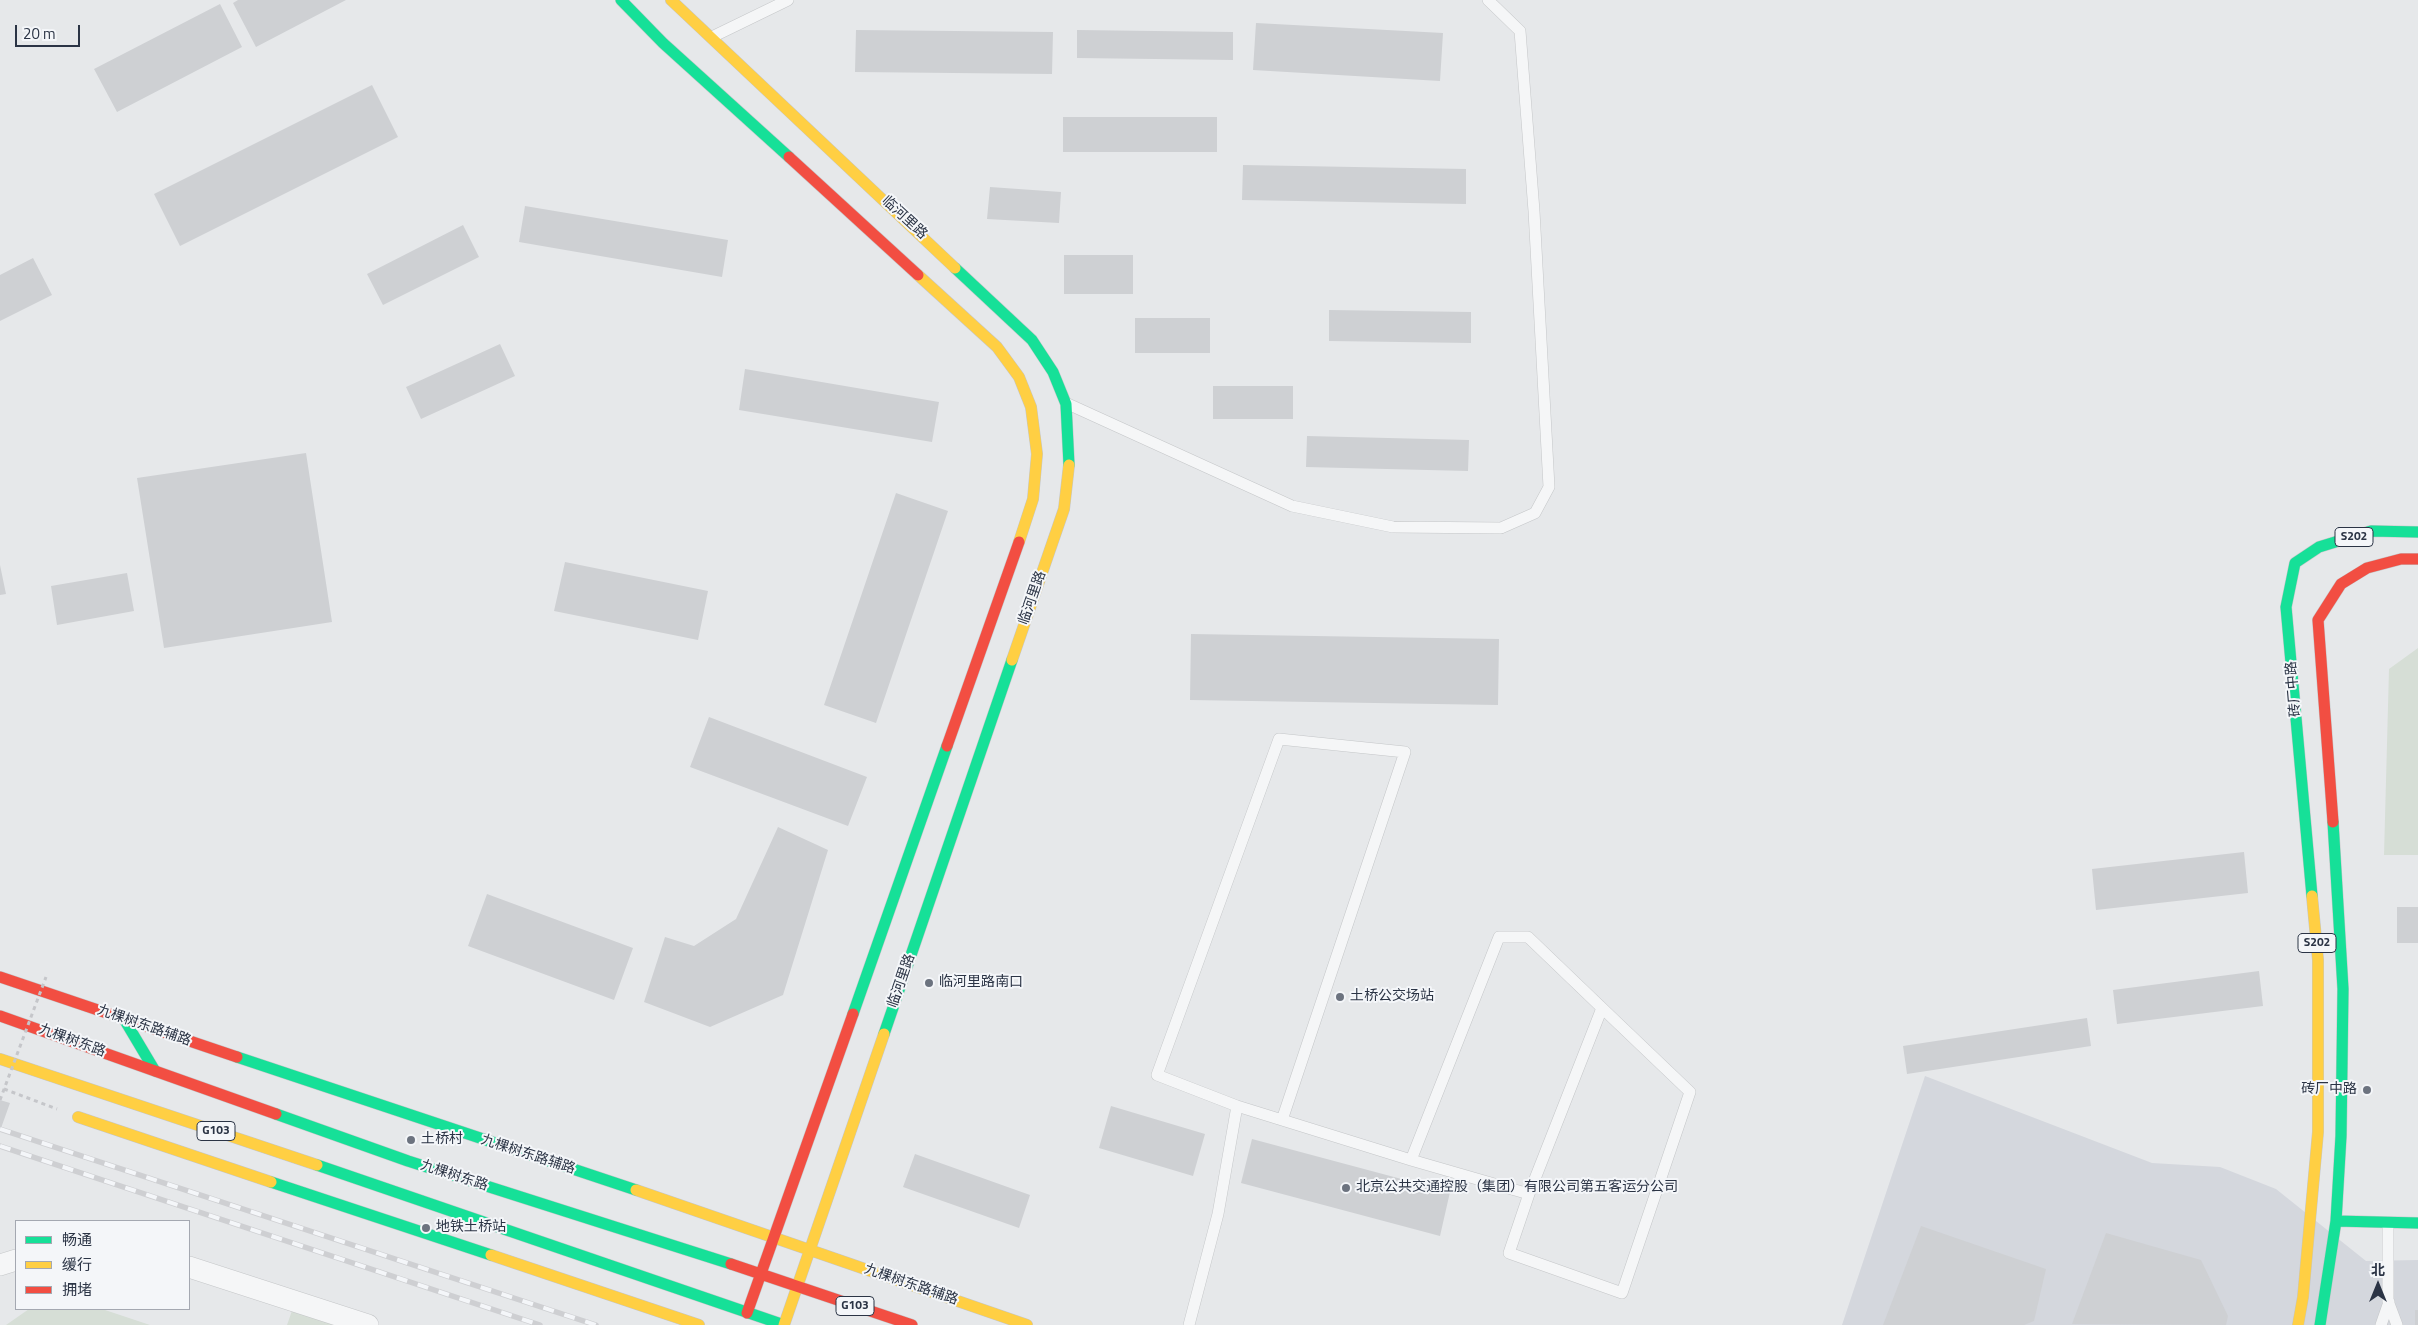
<!DOCTYPE html>
<meta charset="utf-8">
<style>
body{margin:0}
#map{position:relative;width:2418px;height:1325px;overflow:hidden;background:#e6e8ea;font-family:"Titillium Web","Noto Sans SC",sans-serif}
canvas{display:block}
.legend{position:absolute;left:15px;top:1220px;width:175px;height:90px;box-sizing:border-box;background:#f4f6f9;border:1px solid #a4a8b1;margin:0;padding:6px 9px;list-style:none;font-size:15px;color:#2b3445}
.legend li{display:flex;align-items:center;gap:10px;height:25px}
.legend b{width:25px;border:1px solid #a4a8b1}
.north{position:absolute;left:2353px;top:1260px;width:50px;height:50px;-webkit-text-stroke:4px #f4f6f9;paint-order:stroke;rotate:0deg;font-size:14px;font-weight:700;line-height:20px;text-align:center;color:#2b3445}
.north::after{content:'';display:block;margin:auto;width:18px;height:22px;background:#2b3445;clip-path:polygon(50% 0,100% 100%,50% 72%,0 100%)}
.scale{position:absolute;left:15px;top:25px;width:65px;height:22px;box-sizing:border-box;border:2px solid #2b3445;border-top:0;padding-left:6px;font-size:15px;line-height:18px;white-space:nowrap;color:#2b3445;-webkit-text-stroke:4px #f4f6f9;paint-order:stroke}
</style>
<div id="map">
<canvas width="2418" height="1325"></canvas>
<ul class="legend">
<li><b style="height:6px;background:#16e098"></b>畅通</li>
<li><b style="height:6px;background:#ffcf43"></b>缓行</li>
<li><b style="height:6px;background:#f24e42"></b>拥堵</li>
</ul>
<div class="north">北</div>
<div class="scale">20 m</div>
</div>
<script>
const context = document.querySelector('canvas').getContext('2d');
context.lineJoin = 'round';
function paint(path, color) { context.fillStyle = color; context.fill(path, 'evenodd'); }
const toPath = rows => new Path2D(rows.map(r => 'M' + r).join(''));
function stroke(path, color, width, dash) { context.strokeStyle = color; context.lineWidth = width; context.lineCap = dash ? 'butt' : 'round'; context.setLineDash(dash || []); context.stroke(path); }
function label(font, color, halo, rows, align = 'center') {
  context.font = font + ' "Titillium Web","Noto Sans SC",sans-serif'; context.lineWidth = 4; context.setLineDash([]); context.textBaseline = 'middle'; context.strokeStyle = halo; context.fillStyle = color; for (const [text, x, y, turn = 0] of rows) {
    context.save(); context.translate(x, y); context.rotate((+turn || 0) * Math.PI / 180); context.textAlign = isNaN(turn) ? turn : align; if (halo) context.strokeText(text, 0, 0); context.fillText(text, 0, 0); context.restore();
  }
}
paint(toPath([
 [1925,1076,2152,1163,2220,1167,2276,1189,2366,1261,2418,1260,2418,1325,1842,1325]
]), '#d4d7dd');
paint(toPath([
 [2418,648,2418,855,2384,855,2389,669],
 [294,1305,352,1325,287,1325],
 [29,1309,102,1309,150,1325,6,1325]
]), '#d6ded6');
paint(toPath([
 [238,0,346,0,256,47,233,3],
 [220,4,242,47,117,112,94,69],
 [1256,23,1443,33,1440,81,1253,70],
 [856,30,1053,32,1052,74,855,72],
 [1077,30,1233,32,1233,60,1077,58],
 [372,85,398,137,180,246,154,194],
 [1063,117,1217,117,1217,152,1063,152],
 [1243,165,1466,169,1466,204,1242,200],
 [990,187,1061,192,1059,223,987,219],
 [525,206,728,240,722,277,519,242],
 [463,225,479,257,383,305,367,274],
 [1064,255,1133,255,1133,294,1064,294],
 [33,258,52,295,0,321,0,275],
 [1329,310,1471,312,1471,343,1329,341],
 [1135,318,1210,318,1210,353,1135,353],
 [500,344,515,376,421,419,406,387],
 [745,369,939,402,932,442,739,410],
 [1213,386,1293,386,1293,419,1213,419],
 [1307,436,1469,440,1468,471,1306,467],
 [306,453,332,622,164,648,137,478],
 [896,493,948,511,876,723,824,705],
 [565,562,708,591,698,640,554,611],
 [0,565,6,594,0,595],
 [127,573,134,611,57,625,51,586],
 [1191,634,1499,639,1498,705,1190,700],
 [709,717,867,777,848,826,690,767],
 [778,827,828,850,783,995,710,1027,644,1002,665,937,694,946,736,919],
 [2244,852,2248,893,2096,910,2092,869],
 [487,894,633,948,614,1000,468,946],
 [2397,907,2418,907,2418,943,2397,943],
 [2259,971,2263,1006,2117,1024,2113,990],
 [2087,1018,2091,1046,1907,1074,1903,1046],
 [0,1100,10,1103,0,1131],
 [1111,1106,1205,1134,1193,1176,1099,1148],
 [1252,1139,1450,1192,1440,1236,1241,1183],
 [915,1154,1030,1195,1019,1228,903,1187],
 [1921,1226,2046,1269,2034,1321,2024,1325,1883,1325],
 [2106,1233,2201,1260,2228,1316,2226,1325,2072,1324],
 [2415,1310,2418,1310,2418,1325,2415,1325]
]), '#ced0d3');
const lane = toPath([
 [712,37,788,0],
 [1068,404,1292,506,1393,527,1501,528,1535,513,1549,487,1534,211,1520,31,1488,0],
 [1237,1106,1157,1075,1279,739,1405,752,1282,1120],
 [1529,1194,1509,1253,1622,1293,1690,1092,1602,1008],
 [2388,1223,2388,1301,2397,1325],
 [1189,1325,1218,1214,1237,1106,1411,1160,1529,1194,1602,1008,1528,937,1499,937,1411,1160],
 [2381,1325,2389,1302]
]);
const street = toPath([
 [0,1265,16,1260],
 [189,1267,368,1325]
]);
const fast = toPath([
 [621,0,663,43,789,157],
 [955,268,1032,340,1053,372,1066,404,1069,465],
 [2312,896,2286,607,2295,563,2319,547,2371,531,2418,532],
 [853,1014,947,746],
 [124,1019,155,1071],
 [884,1034,1012,660],
 [237,1057,636,1190],
 [276,1114,408,1161,731,1264],
 [317,1165,784,1325],
 [271,1182,491,1255],
 [2336,1221,2418,1223],
 [2320,1325,2336,1221,2341,1136,2343,989,2333,822]
]);
const slow = toPath([
 [671,0,955,268],
 [918,275,997,347,1019,377,1031,407,1037,454,1033,499,1019,542],
 [1012,660,1064,509,1069,465],
 [0,1059,317,1165],
 [78,1117,271,1182],
 [636,1190,1027,1325],
 [491,1255,699,1325],
 [784,1325,884,1034],
 [2298,1325,2303,1297,2318,1132,2318,960,2312,896]
]);
const jam = toPath([
 [789,157,918,275],
 [947,746,1019,542],
 [2333,822,2318,620,2341,584,2367,568,2401,559,2418,559],
 [0,977,237,1057],
 [0,1016,276,1114],
 [731,1264,912,1325],
 [747,1313,853,1014]
]);
stroke(lane, '#c4c6c8', 12);
stroke(street, '#c4c6c8', 22);
stroke(fast, '#c4c6c8', 12);
stroke(slow, '#c4c6c8', 12);
stroke(jam, '#c4c6c8', 12);
stroke(toPath([
 [4,1089,57,1109]
]), '#c5c6ca', 3, [4, 4]);
stroke(lane, '#f5f6f7', 11);
stroke(street, '#f5f6f7', 21);
stroke(fast, '#16e098', 11);
stroke(slow, '#ffcf43', 11);
stroke(jam, '#f24e42', 11);
const rail = toPath([
 [0,1129,596,1325],
 [0,1146,540,1325]
]);
stroke(rail, '#cecfd2', 5.5);
stroke(rail, '#f4f6f9', 4, [11]);
stroke(toPath([
 [0,1100,46,977]
]), '#c5c6ca', 3, [4, 4]);
for (const [x, y, r, color] of [
 [929,983,5,"#6c737f"],
 [1340,997,5,"#6c737f"],
 [2367,1090,5,"#6c737f"],
 [411,1140,5,"#6c737f"],
 [1346,1188,5,"#6c737f"],
 [426,1228,5,"#6c737f"]
]) { const dot = new Path2D(); dot.arc(x, y, r, 0, 2 * Math.PI); context.fillStyle = color; context.fill(dot); stroke(dot, '#f4f6f9', 2); }
for (const [x, y, w] of [
 [2354,537,38],
 [2317,943,38],
 [216,1131,38],
 [855,1306,38]
]) { const box = new Path2D(); box.roundRect(x - w / 2, y - 9.5, w, 19, 4); context.fillStyle = '#f4f6f9'; context.fill(box); stroke(box, '#2b3445', 1); }
label('bold 12px', '#2b3445', null, [
 ["S202",2354,537],
 ["S202",2317,943],
 ["G103",216,1131],
 ["G103",855,1306]
]);
label('14px', '#2b3445', '#f4f6f9', [
 ["临河里路",904,218,43],
 ["临河里路",1033,598,-71],
 ["砖厂中路",2294,689,-95],
 ["临河里路",902,981,-71],
 ["九棵树东路辅路",144,1026,19],
 ["九棵树东路",72,1041,20],
 ["九棵树东路辅路",528,1155,18],
 ["九棵树东路",454,1176,18],
 ["九棵树东路辅路",911,1285,19]
]);
label('14px', '#2b3445', '#f4f6f9', [
 ["临河里路南口",939,983],
 ["土桥公交场站",1350,997],
 ["砖厂中路",2357,1090,"right"],
 ["土桥村",421,1140],
 ["北京公共交通控股（集团）有限公司第五客运分公司",1356,1188],
 ["地铁土桥站",436,1228]
], 'left');
</script>
